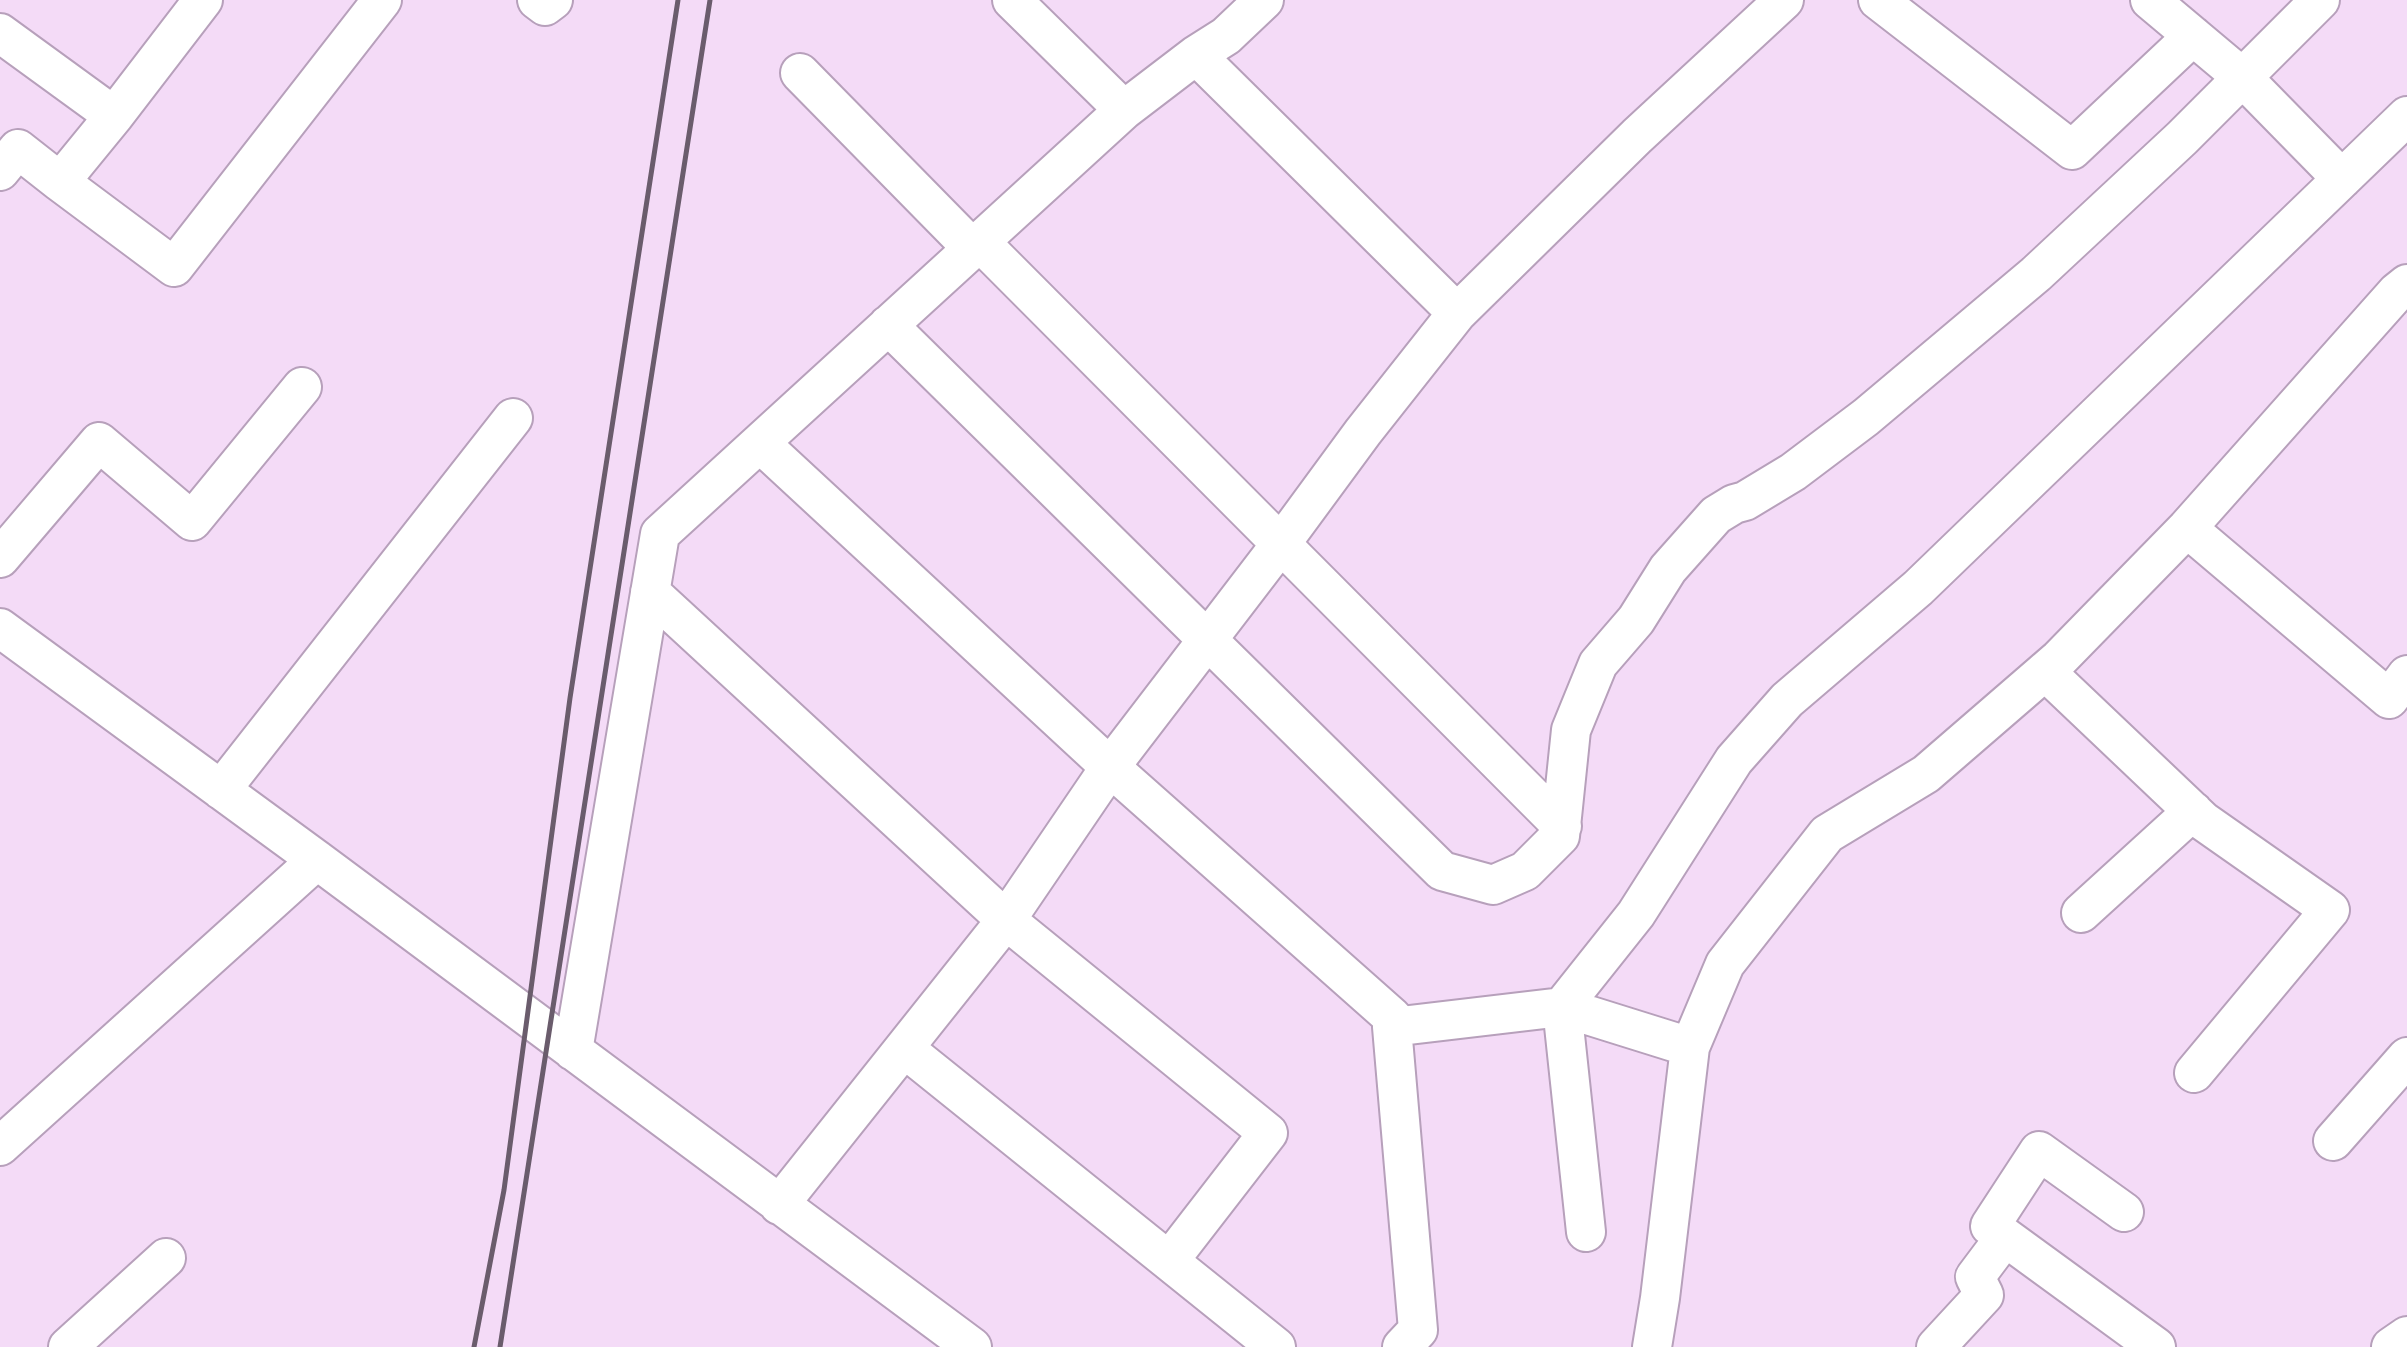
<!DOCTYPE html>
<style>
body{margin:0}
canvas{display:block;background:#f4dbf7}
</style>
<canvas width="2407" height="1347"></canvas>
<script>
const context = document.querySelector('canvas').getContext('2d');
context.lineJoin = 'round';
const toPath = rows => new Path2D(rows.map(r => 'M' + r).join(''));
function stroke(path, color, width, dash) { context.strokeStyle = color; context.lineWidth = width; context.lineCap = dash ? 'butt' : 'round'; context.setLineDash(dash || []); context.stroke(path); }
const minor = toPath([
 [537,0,545,6,553,0],
 [1012,0,1124,110],
 [1878,0,2072,150,2193,36],
 [2150,0,2243,78,2342,179],
 [0,33,114,116],
 [1196,55,1457,313],
 [800,73,974,250],
 [0,171,18,149,60,182,114,116,203,0],
 [60,182,174,267,382,0],
 [981,243,1562,826],
 [888,325,1442,871,1493,885,1525,871,1560,836,1571,730,1598,664,1636,620,1668,569,1716,515,1734,504,1745,501,1793,472,1866,417,2036,274,2182,138,2320,0],
 [761,444,1110,767,1392,1017,1392,1027],
 [2187,528,2389,699,2407,675],
 [0,558,99,442,192,521,302,387],
 [650,592,1006,920,1268,1133,1169,1261],
 [0,628,317,860,972,1347],
 [2045,671,2203,821,2330,910,2194,1073],
 [221,790,513,418],
 [2081,913,2193,811],
 [905,1049,1276,1347],
 [573,1051,660,534,1124,110,1196,55,1226,36,1264,0],
 [2333,1141,2407,1057],
 [0,1146,317,860],
 [779,1205,1006,920,1110,767,1280,545,1363,432,1457,313,1637,136,1784,0],
 [2124,1212,2039,1151,1990,1226,2156,1347],
 [1586,1232,1562,1007,1636,914,1734,760,1787,700,1918,588,2407,116],
 [68,1347,166,1258],
 [1402,1347,1418,1330,1392,1027,1562,1007,1690,1047],
 [1652,1347,1660,1298,1690,1047,1725,964,1827,834,1926,774,2059,659,2187,528,2397,292,2407,284],
 [1936,1347,1984,1295,1975,1277,2005,1237],
 [2391,1347,2407,1336]
]);
stroke(minor, '#b7a0bb', 42);
stroke(minor, '#fff', 38);
stroke(toPath([
 [474,1347,504,1190,570,698,678,0],
 [500,1347,710,0]
]), '#6a5c6c', 5);
</script>
